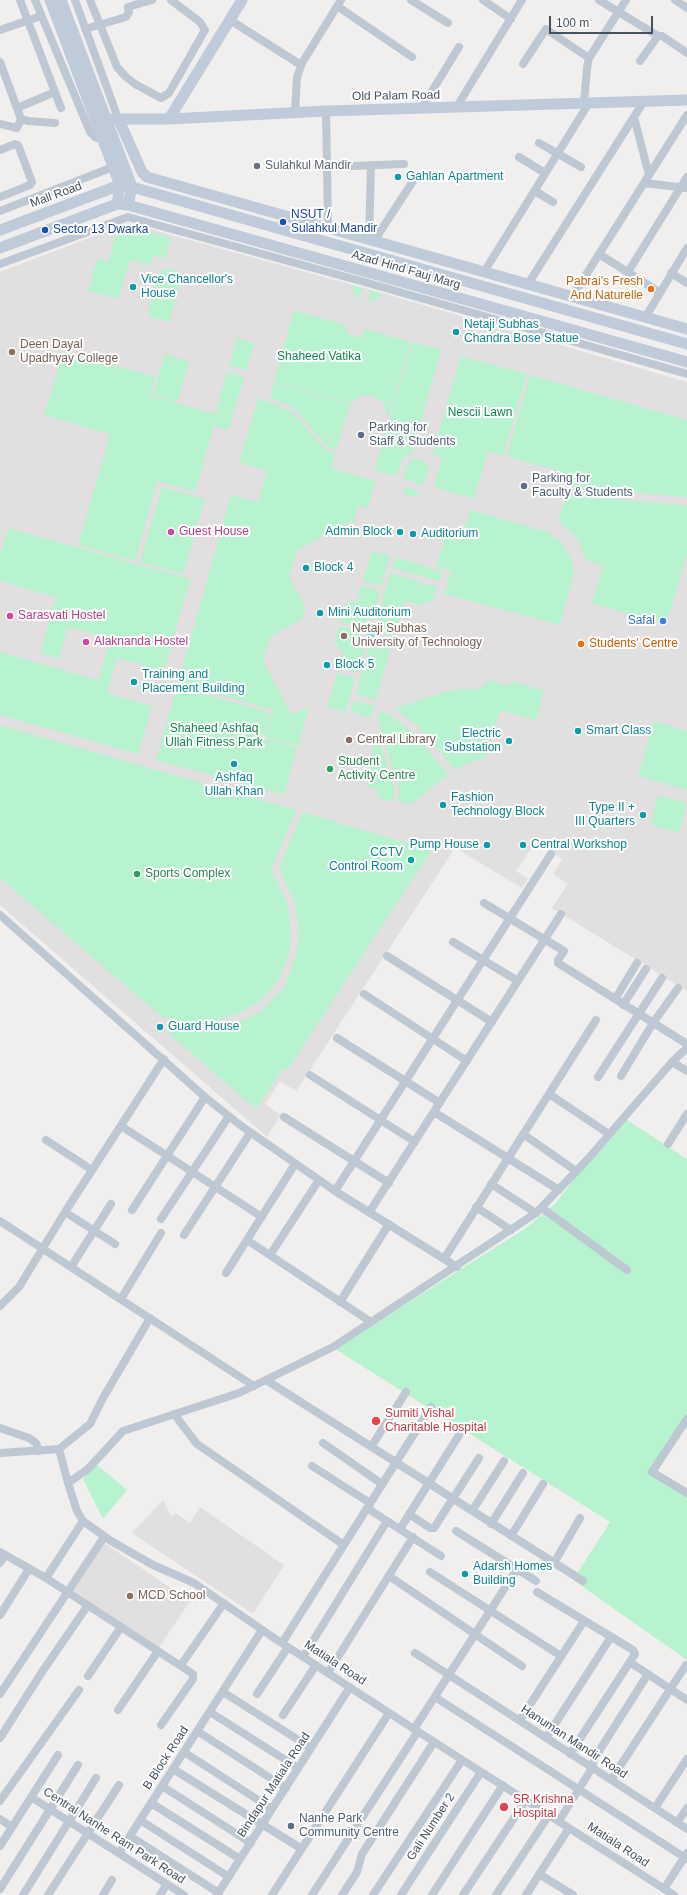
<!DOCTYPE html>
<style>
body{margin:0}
#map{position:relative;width:687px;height:1895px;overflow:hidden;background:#f1eeee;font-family:Helvetica,sans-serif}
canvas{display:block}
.scale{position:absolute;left:549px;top:16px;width:104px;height:18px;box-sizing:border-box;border:2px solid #45515d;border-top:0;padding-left:5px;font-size:12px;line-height:14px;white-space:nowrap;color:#45515d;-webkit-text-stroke:3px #fff;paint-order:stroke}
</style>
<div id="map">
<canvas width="687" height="1895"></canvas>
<div class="scale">100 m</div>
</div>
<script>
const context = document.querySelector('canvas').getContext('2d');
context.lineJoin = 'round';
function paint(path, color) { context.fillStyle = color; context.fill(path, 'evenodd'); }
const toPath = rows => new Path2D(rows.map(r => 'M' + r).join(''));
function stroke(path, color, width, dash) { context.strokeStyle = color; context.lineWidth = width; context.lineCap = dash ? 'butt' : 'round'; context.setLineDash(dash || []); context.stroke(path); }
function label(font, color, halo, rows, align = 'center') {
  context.font = font + ' Helvetica,sans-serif'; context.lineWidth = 4; context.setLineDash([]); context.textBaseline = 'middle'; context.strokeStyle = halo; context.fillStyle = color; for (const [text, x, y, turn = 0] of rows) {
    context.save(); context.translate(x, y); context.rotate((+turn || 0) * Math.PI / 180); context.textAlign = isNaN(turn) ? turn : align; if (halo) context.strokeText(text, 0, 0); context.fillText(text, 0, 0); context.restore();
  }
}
paint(toPath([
 [128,223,382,293,687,382,687,991,552,908,568,884,553,874,562,859,536,842,516,871,528,879,522,888,455,848,296,1091,280,1081,265,1104,281,1115,267,1137,0,905,0,272],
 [163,1500,171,1516,176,1513,190,1523,200,1507,284,1565,253,1614,132,1533],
 [104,1543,190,1601,158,1649,70,1591]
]), '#e2dfe0');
paint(toPath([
 [127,225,171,238,165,259,153,255,150,265,130,260,118,299,88,291,97,259,108,262,117,230],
 [164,268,183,273,169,322,147,316,159,275],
 [353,285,362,288,359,298,353,294],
 [371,290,381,293,379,298,374,301,368,301],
 [294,310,346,325,345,329,348,330,347,334,360,338,366,329,411,342,389,417,382,401,371,395,360,396,351,403,274,382],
 [237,338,254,343,246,370,229,366],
 [413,342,441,350,412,452,403,458,397,474,394,476,374,470],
 [63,351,155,377,150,396,217,414,195,492,157,481,135,561,78,545,110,434,44,415],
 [165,354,189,361,177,402,153,395],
 [461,356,527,374,503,456,488,451,474,499,434,487,442,457,432,454],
 [227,372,244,377,228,430,214,426,218,412,216,411],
 [530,375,687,420,687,497,568,488,572,475,507,456],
 [274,383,350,404,336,450,329,448,293,407,270,398],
 [258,398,291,411,328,452,335,455,331,468,376,481,368,508,358,506,354,520,297,550,289,577,305,607,302,619,270,637,263,661,292,715,309,706,298,746,266,737,273,710,178,683,231,495,258,502,267,471,239,462],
 [415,458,422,460,428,467,428,473,422,485,403,478,407,464],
 [162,487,205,499,183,574,140,562],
 [403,487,418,491,419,494,416,496,408,496,402,491],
 [566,495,687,505,687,554,666,625,592,603,603,566,586,560,577,538,558,521],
 [470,510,548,532,562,543,571,558,574,572,560,625,444,594,451,571,436,566,445,537,460,541],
 [8,528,190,579,164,671,117,658,107,693,152,706,138,754,0,715,0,652,98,680,110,639,68,627,59,659,40,653,56,597,0,581,0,555],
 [371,551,390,556,381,586,363,581],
 [395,557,442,571,439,581,392,568],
 [390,573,437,587,433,600,420,605,404,601,394,637,383,633,382,626,377,622],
 [361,586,380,591,372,620,365,621,360,627,340,622,345,603,350,604,351,601,357,603],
 [339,626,358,632,359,639,365,644,357,673,338,668,343,651,336,648,337,644,334,643],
 [382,639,392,641,376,700,356,694,370,645,377,644],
 [337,673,355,678,345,712,327,706],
 [490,680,510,686,512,681,544,690,536,720,500,710,486,758,473,761,454,769,420,728,395,708,454,689,480,689],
 [177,687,271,713,264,738,297,748,284,795,156,760],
 [354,700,374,705,371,718,351,712],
 [381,709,415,734,448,775,410,805,397,800,400,792,378,720],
 [654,721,687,731,687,790,638,776],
 [0,725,296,810,271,870,286,900,289,913,291,938,289,953,279,979,262,1000,240,1013,214,1021,181,1021,162,1016,155,1011,0,878],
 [377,732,395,791,392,802,377,797,379,790,368,787,369,781,365,780],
 [658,795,687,803,679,833,650,824],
 [302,812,423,848,433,848,288,1069,281,1071,256,1109,167,1032,171,1028,202,1032,235,1025,261,1011,284,987,296,956,299,935,295,903,279,868],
 [621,1116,687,1159,687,1423,655,1475,687,1494,687,1660,573,1580,610,1522,335,1349,526,1228,556,1203],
 [96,1464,127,1490,103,1519,83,1479]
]), '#b8f3cf');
paint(toPath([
 '366.5 633a4.5 4.5 0 1 1 9 0a4.5 4.5 0 1 1-9 0Z'
]), '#81dbf4');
stroke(toPath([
 [20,0,61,108],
 [35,0,90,132,95,137,103,140],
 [75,0,118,118],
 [90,0,117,67,125,76,135,84,161,98,169,93,205,30,200,22,171,0],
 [411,0,448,23],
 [483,0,511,19],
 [599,0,658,36],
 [675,0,687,8],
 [337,6,412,57],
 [230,20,301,65],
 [85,29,126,17,129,12,128,7,152,0],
 [0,30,41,16],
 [640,61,658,36,662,36,687,53],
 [0,62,21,119,28,121,55,123],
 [523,64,546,29,589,58],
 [584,103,587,68,589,58,626,0],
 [17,108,55,92],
 [456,108,522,0],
 [421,109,459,47],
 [326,111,327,167,404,164],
 [295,112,297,77,302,63,341,0],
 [634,117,649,175],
 [0,124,17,128,21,119],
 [539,143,581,167],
 [0,150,15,144,18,145,32,182,30,185,0,197],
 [519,157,545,173],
 [327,167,328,228],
 [644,183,687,188],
 [535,191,553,202],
 [0,211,113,167],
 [369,240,371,165],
 [374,241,417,175],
 [599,254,659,292],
 [0,264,128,217,368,283,687,374],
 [484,272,589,103],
 [628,272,687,177],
 [671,273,687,283],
 [528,284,644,101],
 [572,297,687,115],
 [645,318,687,248],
 [484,903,564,951,558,960,558,963,687,1044],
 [0,915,205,1097,240,1125,335,1191,457,1267],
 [453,942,518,981],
 [387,956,492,1022],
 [364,994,467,1061],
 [615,999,637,963],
 [623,1005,646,969],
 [337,1038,440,1103],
 [672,1062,687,1071],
 [310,1075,415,1142],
 [621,1076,653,1023,678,988],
 [598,1077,662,978],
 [549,1094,609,1134],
 [434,1112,559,1190],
 [284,1117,389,1183],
 [121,1126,262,1217],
 [523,1134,576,1171],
 [46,1140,92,1170],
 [668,1144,687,1114],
 [491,1184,536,1213],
 [335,1191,551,854],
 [476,1207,511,1230],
 [542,1208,627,1270],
 [132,1210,205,1097],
 [370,1211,561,914],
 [65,1212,115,1244],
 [161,1219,229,1116],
 [0,1221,254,1386],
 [184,1235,250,1133],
 [247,1240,371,1322],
 [270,1255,319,1180],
 [444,1259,596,1020],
 [71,1267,111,1204],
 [226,1273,295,1164],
 [121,1299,161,1233],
 [340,1302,389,1224],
 [0,1306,19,1287,65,1212,164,1059],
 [266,1380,583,1581],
 [174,1414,197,1444,344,1545],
 [687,1419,652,1472,687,1493],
 [0,1428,29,1438,36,1443,39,1451],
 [323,1443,382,1484],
 [371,1447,406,1392],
 [0,1453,59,1449],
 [312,1466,370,1503],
 [68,1483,59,1449,90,1424,103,1398,150,1318],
 [367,1508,441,1556],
 [472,1511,504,1461],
 [409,1514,430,1528,434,1528,479,1458],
 [491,1524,523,1473],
 [400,1529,461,1432],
 [456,1531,536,1581],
 [511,1536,543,1484],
 [0,1552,46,1578,83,1521],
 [0,1563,5,1555],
 [554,1563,580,1518],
 [430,1572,561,1656],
 [389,1576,522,1666],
 [46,1578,193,1674,193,1679,161,1725],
 [537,1592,633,1650,635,1654,570,1754],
 [0,1615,29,1569],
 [282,1643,431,1407],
 [415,1653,687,1829],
 [303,1657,387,1521],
 [631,1663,687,1700],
 [181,1665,224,1603],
 [328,1673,413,1537],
 [88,1676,121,1627],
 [223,1692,311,1748],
 [0,1694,104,1537],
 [257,1694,288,1647],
 [435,1697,687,1859],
 [118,1710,158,1651],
 [210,1712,298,1768],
 [283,1715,316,1665],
 [520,1720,584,1621],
 [414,1729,517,1569],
 [197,1731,286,1788],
 [0,1738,42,1672,88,1605],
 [546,1738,611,1637],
 [184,1752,272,1809],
 [173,1769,302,1849],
 [611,1780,686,1665],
 [162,1786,251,1843],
 [31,1797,184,1895],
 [0,1801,79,1690],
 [151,1803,240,1859],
 [655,1808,687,1759],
 [0,1819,12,1827],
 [140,1820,229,1877],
 [559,1821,592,1768,594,1760,601,1748,648,1674],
 [677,1823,687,1808],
 [130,1836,219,1893],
 [0,1846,58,1755],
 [119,1853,262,1630],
 [539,1874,573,1895],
 [0,1889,78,1765],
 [664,1889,687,1853],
 [23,1895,96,1778],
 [48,1895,119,1785],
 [103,1895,112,1880],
 [160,1895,167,1884],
 [217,1895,350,1687],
 [272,1895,389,1713],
 [312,1895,418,1731],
 [342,1895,357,1872,362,1854,434,1742],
 [373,1895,462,1760],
 [401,1895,481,1772],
 [432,1895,503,1785],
 [463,1895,526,1800],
 [496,1895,549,1815],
 [526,1895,569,1828],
 [674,1895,414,1729,277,1640,194,1583,153,1565,111,1541,83,1521,77,1511,68,1483,88,1469,123,1431,239,1393,333,1347,536,1213,587,1160,672,1062,687,1048]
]), '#bdc8d2', 8);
stroke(toPath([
 [50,0,120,185,117,204],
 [61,0,132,187,128,205],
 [118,118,142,172,147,177,687,329],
 [106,119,169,119,326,111,687,100],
 [169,119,242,0],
 [0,230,120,185,132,187,687,344],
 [0,248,117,204,128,205,687,362]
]), '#bfcbd9', 11);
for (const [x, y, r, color] of [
 [257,166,4,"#6b7280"],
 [398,177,4,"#0f9aa8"],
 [283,222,4,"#1a4fb4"],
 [45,230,4,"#1a4fb4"],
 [133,287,4,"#0f9aa8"],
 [651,289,4,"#e8710a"],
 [456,332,4,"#0f9aa8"],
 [12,352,4,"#8d6e63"],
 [361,435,4,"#5c6f8a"],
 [524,486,4,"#5c6f8a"],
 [171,532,4,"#d1479c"],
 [400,532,4,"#0f9aa8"],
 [413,534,4,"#0f9aa8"],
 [306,568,4,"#0f9aa8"],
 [320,613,4,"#0f9aa8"],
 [10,616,4,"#d1479c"],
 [663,621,4,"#3f7fe0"],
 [344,636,4,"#8d6e63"],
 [86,642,4,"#d1479c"],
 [581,644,4,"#e8710a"],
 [327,665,4,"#0f9aa8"],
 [134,682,4,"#0f9aa8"],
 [578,731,4,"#0f9aa8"],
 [349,740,4,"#8d6e63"],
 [509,741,4,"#0f9aa8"],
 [234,764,4,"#0f9aa8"],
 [330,769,4,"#2e9e5b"],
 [443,805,4,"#0f9aa8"],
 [643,815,4,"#0f9aa8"],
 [487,845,4,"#0f9aa8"],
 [523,845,4,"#0f9aa8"],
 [411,860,4,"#0f9aa8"],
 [137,874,4,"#2e9e5b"],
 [160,1027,4,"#0f9aa8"],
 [376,1421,5,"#e0444e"],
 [465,1574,4,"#0f9aa8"],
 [130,1596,4,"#8d6e63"],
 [504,1807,5,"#e0444e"],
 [291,1826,4,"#5c6f8a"]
]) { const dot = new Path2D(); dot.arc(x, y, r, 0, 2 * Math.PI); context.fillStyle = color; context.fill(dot); stroke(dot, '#fff', 1.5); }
label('12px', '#45515d', '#fff', [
 ["Old Palam Road",396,96,-1],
 ["Mall Road",56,195,-20],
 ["Azad Hind Fauj Marg",406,270,16],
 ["Matiala Road",335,1663,33],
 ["Hanuman Mandir Road",574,1742,33],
 ["B Block Road",166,1758,-57],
 ["Bindapur Matiala Road",274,1785,-57],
 ["Gali Number 2",431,1827,-57],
 ["Central Nanhe Ram Park Road",114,1836,33],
 ["Matiala Road",618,1845,33]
]);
label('12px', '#5b616d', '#fff', [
 ["Sulahkul Mandir",265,166]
], 'left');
label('12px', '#0d838f', '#fff', [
 ["Gahlan Apartment",406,177],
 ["Vice Chancellor's",141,280],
 ["House",141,294],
 ["Netaji Subhas",464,325],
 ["Chandra Bose Statue",464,339],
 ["Admin Block",392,532,"right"],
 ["Auditorium",421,534],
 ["Block 4",314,568],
 ["Mini Auditorium",328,613],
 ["Block 5",335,665],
 ["Training and",142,675],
 ["Placement Building",142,689],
 ["Smart Class",586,731],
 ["Electric",501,734,"right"],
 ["Substation",501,748,"right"],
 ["Ashfaq",234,778,"center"],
 ["Ullah Khan",234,792,"center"],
 ["Fashion",451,798],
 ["Technology Block",451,812],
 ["Type II +",635,808,"right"],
 ["III Quarters",635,822,"right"],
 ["Pump House",479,845,"right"],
 ["Central Workshop",531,845],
 ["CCTV",403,853,"right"],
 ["Control Room",403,867,"right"],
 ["Guard House",168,1027],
 ["Adarsh Homes",473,1567],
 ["Building",473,1581]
], 'left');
label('12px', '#164399', '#fff', [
 ["NSUT /",291,215],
 ["Sulahkul Mandir",291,229],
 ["Sector 13 Dwarka",53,230]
], 'left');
label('12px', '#c56008', '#fff', [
 ["Pabrai's Fresh",643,282],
 ["And Naturelle",643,296],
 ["Students' Centre",589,644,"left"]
], 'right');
label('12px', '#785e54', '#fff', [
 ["Deen Dayal",20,345],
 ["Upadhyay College",20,359],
 ["Netaji Subhas",352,629],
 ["University of Technology",352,643],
 ["Central Library",357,740],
 ["MCD School",138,1596]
], 'left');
label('12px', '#0f854b', '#fff', [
 ["Shaheed Vatika",319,357],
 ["Nescii Lawn",480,413],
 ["Shaheed Ashfaq",214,729],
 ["Ullah Fitness Park",214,743]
]);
label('12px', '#4e5e75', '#fff', [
 ["Parking for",369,428],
 ["Staff & Students",369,442],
 ["Parking for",532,479],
 ["Faculty & Students",532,493],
 ["Nanhe Park",299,1819],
 ["Community Centre",299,1833]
], 'left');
label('12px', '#b23c85', '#fff', [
 ["Guest House",179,532],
 ["Sarasvati Hostel",18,616],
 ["Alaknanda Hostel",94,642]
], 'left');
label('12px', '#366cbe', '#fff', [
 ["Safal",655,621]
], 'right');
label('12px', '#27864d', '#fff', [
 ["Student",338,762],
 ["Activity Centre",338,776],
 ["Sports Complex",145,874]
], 'left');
label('12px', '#be3a42', '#fff', [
 ["Sumiti Vishal",385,1414],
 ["Charitable Hospital",385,1428],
 ["SR Krishna",513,1800],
 ["Hospital",513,1814]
], 'left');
</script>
